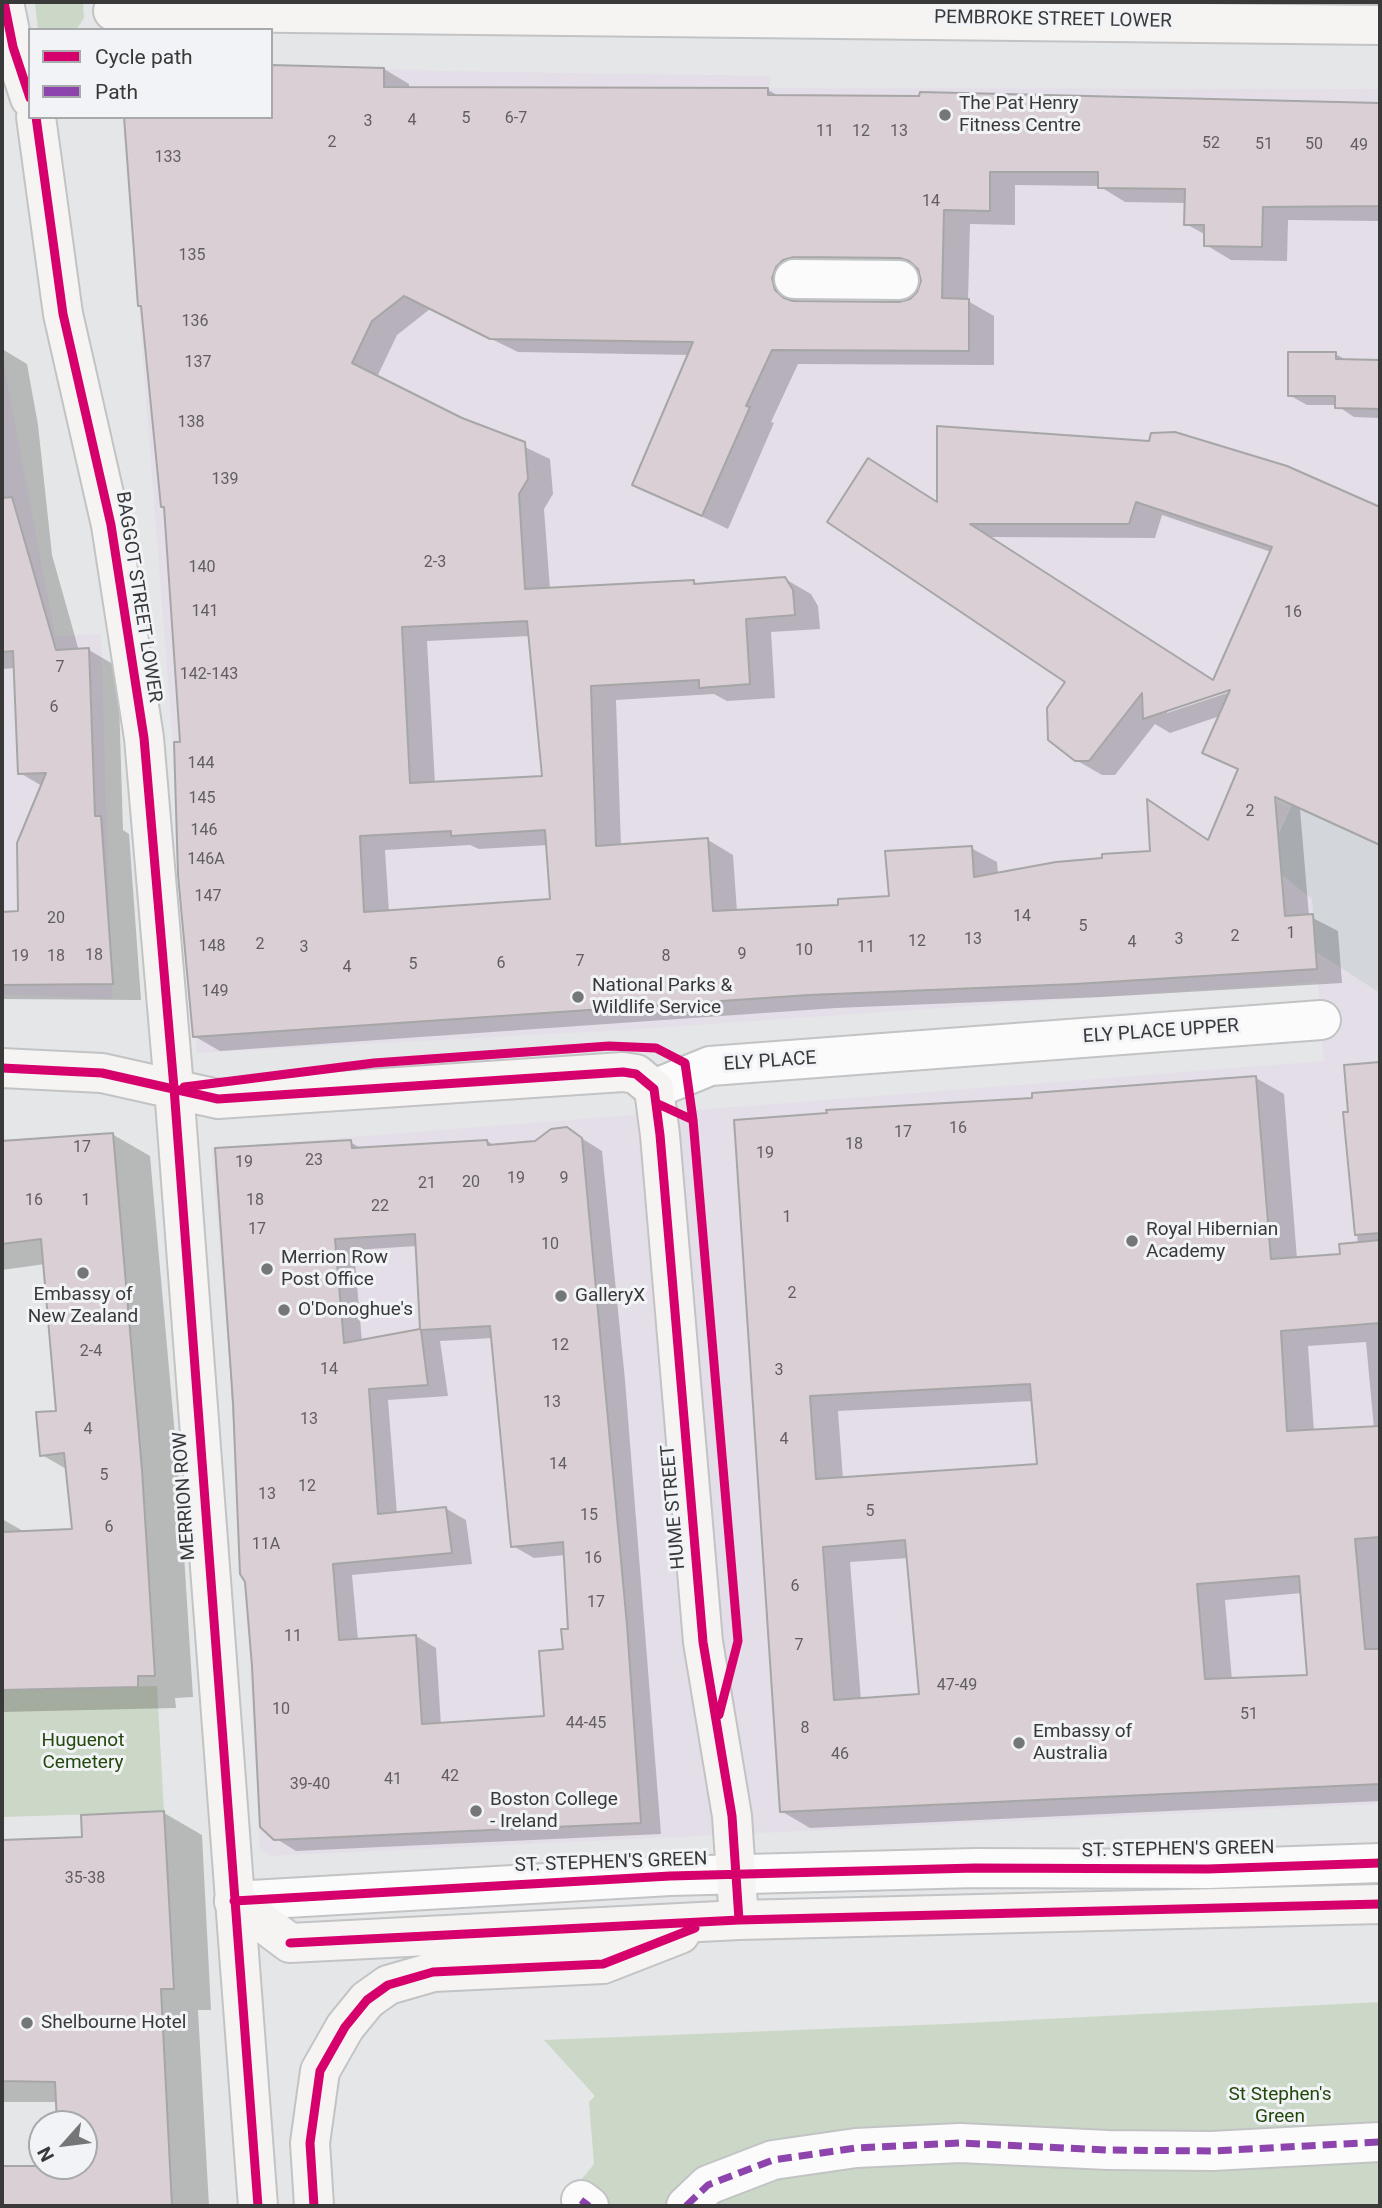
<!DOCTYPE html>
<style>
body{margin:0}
#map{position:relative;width:1382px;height:2208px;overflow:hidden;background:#e5e6e7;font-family:Roboto,sans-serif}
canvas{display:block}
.frame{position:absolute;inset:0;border:4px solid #39393a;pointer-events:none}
.legend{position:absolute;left:28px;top:28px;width:245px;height:91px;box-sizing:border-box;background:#f1f3f6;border:2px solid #a7a9ab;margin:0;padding:9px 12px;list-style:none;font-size:21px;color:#39393a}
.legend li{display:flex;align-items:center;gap:14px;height:35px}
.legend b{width:35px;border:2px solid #a7a9ab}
.north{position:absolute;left:28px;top:2110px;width:70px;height:70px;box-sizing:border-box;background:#f1f3f6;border:2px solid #a7a9ab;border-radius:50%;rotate:242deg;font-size:19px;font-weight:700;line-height:28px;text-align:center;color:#39393a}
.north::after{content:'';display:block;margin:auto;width:24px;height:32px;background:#757677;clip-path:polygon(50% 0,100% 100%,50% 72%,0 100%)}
</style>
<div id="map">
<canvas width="1382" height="2208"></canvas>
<div class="frame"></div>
<ul class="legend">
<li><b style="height:9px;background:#d6006c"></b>Cycle path</li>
<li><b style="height:9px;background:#8e44ad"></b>Path</li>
</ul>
<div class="north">N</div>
</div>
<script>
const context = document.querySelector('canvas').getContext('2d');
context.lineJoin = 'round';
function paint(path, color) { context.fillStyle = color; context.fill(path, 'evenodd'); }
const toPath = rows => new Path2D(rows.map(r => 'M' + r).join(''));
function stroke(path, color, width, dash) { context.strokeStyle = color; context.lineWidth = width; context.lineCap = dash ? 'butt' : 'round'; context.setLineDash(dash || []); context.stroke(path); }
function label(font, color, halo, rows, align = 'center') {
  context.font = font + ' Roboto,sans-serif'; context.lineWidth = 6; context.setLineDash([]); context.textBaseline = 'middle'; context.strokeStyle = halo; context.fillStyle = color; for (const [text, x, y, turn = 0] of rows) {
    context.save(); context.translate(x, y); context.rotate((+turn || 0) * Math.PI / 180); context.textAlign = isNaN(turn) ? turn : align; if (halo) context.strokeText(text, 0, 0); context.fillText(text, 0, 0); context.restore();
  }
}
paint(toPath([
 [271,65,443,71,771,76,769,88,1380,89,1380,531,1265,796,1289,807,1272,845,1312,899,1316,952,1380,993,1380,1804,270,1856,260,1848,245,1582,240,1574,233,1402,211,1148,1324,1061,1318,982,624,1030,197,1053,124,117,271,117],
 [2,354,55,636,101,634,112,999,2,994]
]), '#e4dee9');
paint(toPath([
 [1380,610,1380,993,1316,952,1312,899,1266,862]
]), '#d3d7dc');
paint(toPath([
 [35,2,83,2,84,18,76,30,38,30],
 [157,1686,164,1812,2,1817,2,1690],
 [1380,2002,1380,2206,560,2206,594,2164,589,2102,595,2096,544,2040,947,2024]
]), '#ccd8c7');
paint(toPath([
 [384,69,409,84,409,89,768,90,781,97,921,98,922,94,1380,104,1380,221,1288,220,1287,261,1231,260,1206,245,1206,235,1186,224,1186,203,1125,202,1099,186,1015,185,1015,225,970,224,968,301,994,316,994,365,798,364,771,422,774,423,728,529,634,484,689,355,518,352,430,309,397,335,377,377,550,459,553,494,544,509,550,589,693,581,699,585,785,579,811,594,818,606,820,629,771,632,775,698,727,701,714,694,616,700,621,846,708,840,733,855,737,912,840,907,891,898,971,848,997,862,998,874,1152,852,1149,802,1210,841,1240,771,1205,752,1220,716,1170,733,1155,724,1115,775,1102,775,1076,760,1067,682,939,503,1287,468,1380,510,1380,846,1300,809,1309,916,1338,931,1342,983,1102,997,836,1008,220,1051,194,1036,182,743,166,508,162,506,271,117],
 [821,271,921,272,923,281,919,293,910,301,899,304,799,303,797,295],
 [1162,515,1271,552,1214,681,991,537,1155,538],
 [530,636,544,778,435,784,427,641],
 [1238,686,1239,689,1167,713,1167,709],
 [470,845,479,849,548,845,552,901,389,912,385,850],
 [2,349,27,364,38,425,52,555,79,651,89,650,118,667,123,830,129,834,141,1000,2,999,2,913,19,913,42,786,20,773,16,668,2,669],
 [1335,354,1349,361,1380,362,1380,418,1354,417,1336,405,1307,405,1289,395],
 [1380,1063,1380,1801,810,1828,781,1811,736,1121,1034,1100,1256,1078,1284,1094,1297,1259,1342,1255,1358,1244,1345,1114,1350,1113,1346,1067],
 [1366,1342,1374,1428,1314,1432,1308,1346],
 [1033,1401,1039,1465,843,1479,838,1411],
 [908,1558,921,1696,861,1700,850,1562],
 [1302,1593,1308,1676,1232,1680,1225,1600],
 [567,1129,602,1151,625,1380,661,1834,296,1851,275,1838,247,1581,242,1574,217,1150,350,1142,362,1149,487,1141,495,1146,536,1143],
 [417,1246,422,1331,362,1342,354,1250],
 [493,1338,513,1546,534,1558,565,1555,570,1630,546,1718,441,1725,436,1648,416,1636,358,1640,352,1575,472,1564,466,1520,445,1508,397,1514,388,1400,448,1396,440,1341],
 [112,1134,150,1156,180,1492,193,1697,175,1698,176,1708,2,1712,2,1519,25,1532,74,1530,68,1470,42,1455,58,1412,45,1264,2,1270,2,1140],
 [164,1813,202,1835,211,2010,198,2010,209,2206,2,2206,2,2168,84,2166,84,2124,59,2124,58,2102,2,2102,2,1842,84,1839]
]), '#0003');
const building = toPath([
 [271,65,384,68,384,87,768,88,768,95,919,96,920,92,1380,103,1380,206,1263,207,1262,247,1204,246,1204,225,1184,225,1185,189,1098,188,1098,172,990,172,990,211,944,210,942,298,969,299,969,351,772,350,746,406,750,407,702,516,632,485,693,342,490,339,404,296,372,321,352,363,462,418,525,442,528,479,519,494,525,589,694,580,694,584,785,577,793,590,795,615,746,619,750,684,699,688,699,680,591,686,596,846,708,838,713,911,838,905,838,899,889,896,885,851,972,846,974,877,1056,862,1102,858,1102,854,1150,851,1147,799,1208,840,1238,769,1202,753,1230,690,1143,719,1142,693,1089,761,1075,761,1048,740,1047,708,1065,682,827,522,868,458,937,502,937,426,1149,441,1151,433,1175,432,1287,466,1380,507,1380,845,1275,797,1285,916,1313,914,1317,969,1075,984,809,995,193,1037,178,875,174,742,180,742,164,507,161,507,141,306,138,306,124,117,271,117,271,65],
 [794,257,900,258,909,261,918,269,921,281,917,292,910,299,899,302,793,301,784,298,775,290,772,278,776,267,783,260,794,257],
 [1136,502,1272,547,1213,680,970,524,1129,524,1136,502],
 [527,621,542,776,410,783,402,627,527,621],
 [545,830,550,899,364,912,360,836,451,831,451,836,545,830],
 [1288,352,1336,352,1336,359,1380,360,1380,409,1335,408,1335,396,1288,396,1288,352],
 [12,497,56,650,89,648,95,816,101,816,113,984,2,985,2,912,18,911,17,843,46,773,18,774,13,651,2,652,2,498,12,497],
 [1380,1062,1380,1233,1355,1235,1343,1112,1348,1112,1344,1065,1380,1062],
 [1256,1076,1271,1259,1340,1254,1339,1244,1380,1240,1380,1323,1281,1331,1287,1431,1380,1426,1380,1537,1355,1539,1365,1649,1380,1649,1380,1784,780,1812,734,1120,827,1113,826,1110,1032,1098,1032,1093,1256,1076],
 [1030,1384,1037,1464,816,1479,810,1396,1030,1384],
 [905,1540,919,1694,834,1700,823,1547,905,1540],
 [1299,1576,1307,1675,1205,1679,1197,1584,1299,1576],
 [567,1127,582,1138,627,1625,641,1823,274,1840,260,1827,252,1666,245,1582,240,1574,233,1402,215,1148,351,1140,352,1148,487,1140,488,1145,535,1141,551,1129,567,1127],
 [415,1234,420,1329,344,1343,335,1239,415,1234],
 [490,1326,511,1547,563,1542,568,1629,561,1629,563,1649,539,1651,544,1716,422,1724,416,1635,339,1640,333,1564,452,1553,446,1507,378,1514,369,1389,428,1385,421,1330,490,1326],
 [113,1133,142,1470,155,1676,138,1676,138,1687,2,1690,2,1532,72,1529,64,1453,40,1456,36,1412,56,1411,41,1239,2,1244,2,1141,113,1133],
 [164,1811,174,1989,161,1989,172,2206,2,2206,2,2166,84,2166,84,2124,57,2124,55,2082,2,2081,2,1840,82,1837,81,1815,164,1811]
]);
paint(building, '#d9cfd4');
stroke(building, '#a6a6a7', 2);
const street = toPath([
 [794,279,899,280],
 [654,1089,710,1066,1321,1020],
 [234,1901,670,1876,975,1868,1208,1869,1380,1863],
 [581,2200,589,2206],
 [686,2206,708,2185,773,2160,856,2148,960,2143,1108,2150,1212,2151,1380,2142]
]);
const secondary = toPath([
 [4,2,13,47,30,98],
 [113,11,1380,25],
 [36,117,63,314,111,525,144,738,174,1088,258,2206],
 [2,1068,102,1073,218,1099,623,1072,636,1074,654,1089,660,1135,703,1642,732,1816,739,1920],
 [234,1901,290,1943,739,1920,1380,1904],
 [314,2206,310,2143,320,2071,345,2027,367,2000,388,1985,433,1972,603,1964,680,1934]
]);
stroke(street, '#c2c3c4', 42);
stroke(secondary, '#c2c3c4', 42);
stroke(street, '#fbfbfb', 38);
stroke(secondary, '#f6f4f3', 38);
stroke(toPath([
 [581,2200,589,2206],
 [686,2206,708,2185,773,2160,856,2148,960,2143,1108,2150,1212,2151,1380,2142]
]), '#8e44ad', 7, [14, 7]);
stroke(toPath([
 [4,2,13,47,30,98],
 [36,117,63,314,111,525,144,738,174,1088,258,2206],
 [2,1068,102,1073,218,1099,623,1072,636,1074,654,1089,660,1135,703,1642,732,1816,739,1920],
 [184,1087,374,1063,609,1046,656,1048,685,1063,693,1120],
 [656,1103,693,1120,738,1641,719,1715],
 [234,1901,670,1876,975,1868,1208,1869,1380,1863],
 [290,1943,739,1920,1380,1904],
 [314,2206,310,2143,320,2071,345,2027,367,2000,388,1985,433,1972,603,1964,695,1928]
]), '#d6006c', 9);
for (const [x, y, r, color] of [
 [945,115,7,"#757677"],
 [578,997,7,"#757677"],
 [1132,1241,7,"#757677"],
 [267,1269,7,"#757677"],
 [83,1273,7,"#757677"],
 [561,1296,7,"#757677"],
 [284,1310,7,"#757677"],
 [1019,1743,7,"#757677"],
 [476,1811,7,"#757677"],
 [27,2023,7,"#757677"]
]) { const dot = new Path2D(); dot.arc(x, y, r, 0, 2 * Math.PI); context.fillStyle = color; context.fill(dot); stroke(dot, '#f1f3f6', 2.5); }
label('16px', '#615e60', null, [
 ["5",466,119],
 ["6-7",516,119],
 ["4",412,121],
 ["3",368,122],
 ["11",825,132],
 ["12",861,132],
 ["13",899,132],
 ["2",332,143],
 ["52",1211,144],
 ["51",1264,145],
 ["50",1314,145],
 ["49",1359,146],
 ["133",168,158],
 ["14",931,202],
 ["135",192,256],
 ["136",195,322],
 ["137",198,363],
 ["138",191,423],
 ["139",225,480],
 ["2-3",435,563],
 ["140",202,568],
 ["141",205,612],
 ["16",1293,613],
 ["7",60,668],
 ["142-143",209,675],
 ["6",54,708],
 ["144",201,764],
 ["145",202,799],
 ["2",1250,812],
 ["146",204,831],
 ["146A",206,860],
 ["147",208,897],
 ["14",1022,917],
 ["20",56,919],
 ["5",1083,927],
 ["1",1291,934],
 ["2",1235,937],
 ["13",973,940],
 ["3",1179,940],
 ["12",917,942],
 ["4",1132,943],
 ["2",260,945],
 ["148",212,947],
 ["3",304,948],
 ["11",866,948],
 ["10",804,951],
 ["9",742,955],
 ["18",94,956],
 ["19",20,957],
 ["18",56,957],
 ["8",666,957],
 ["7",580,962],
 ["6",501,964],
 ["5",413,965],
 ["4",347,968],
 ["149",215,992],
 ["16",958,1129],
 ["17",903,1133],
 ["18",854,1145],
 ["17",82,1148],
 ["19",765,1154],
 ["23",314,1161],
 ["19",244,1163],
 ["19",516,1179],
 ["9",564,1179],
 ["20",471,1183],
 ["21",427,1184],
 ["16",34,1201],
 ["1",86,1201],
 ["18",255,1201],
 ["22",380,1207],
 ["1",787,1218],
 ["17",257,1230],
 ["10",550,1245],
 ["2",792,1294],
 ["12",560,1346],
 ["2-4",91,1352],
 ["14",329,1370],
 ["3",779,1371],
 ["13",552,1403],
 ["13",309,1420],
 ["4",88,1430],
 ["4",784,1440],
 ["14",558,1465],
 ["5",104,1476],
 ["12",307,1487],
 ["13",267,1495],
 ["5",870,1512],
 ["15",589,1516],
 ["6",109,1528],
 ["11A",266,1545],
 ["16",593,1559],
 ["6",795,1587],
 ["17",596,1603],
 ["11",293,1637],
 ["7",799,1646],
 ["47-49",957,1686],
 ["10",281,1710],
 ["51",1249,1715],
 ["44-45",586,1724],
 ["8",805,1729],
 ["46",840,1755],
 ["42",450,1777],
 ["41",393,1780],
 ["39-40",310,1785],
 ["35-38",85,1879]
]);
label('19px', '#39393a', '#f1f3f6', [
 ["PEMBROKE STREET LOWER",1053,20,1],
 ["BAGGOT STREET LOWER",138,597,81],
 ["ELY PLACE UPPER",1161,1032,-4],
 ["ELY PLACE",770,1062,-4],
 ["MERRION ROW",185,1496,-94],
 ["HUME STREET",674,1507,-95],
 ["ST. STEPHEN'S GREEN",1178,1850,-1],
 ["ST. STEPHEN'S GREEN",611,1863,-2]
]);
label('19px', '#39393a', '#f1f3f6', [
 ["The Pat Henry",959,104],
 ["Fitness Centre",959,126],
 ["National Parks &",592,986],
 ["Wildlife Service",592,1008],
 ["Royal Hibernian",1146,1230],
 ["Academy",1146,1252],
 ["Merrion Row",281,1258],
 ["Post Office",281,1280],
 ["Embassy of",83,1295,"center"],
 ["New Zealand",83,1317,"center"],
 ["GalleryX",575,1296],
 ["O'Donoghue's",298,1310],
 ["Embassy of",1033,1732],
 ["Australia",1033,1754],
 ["Boston College",490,1800],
 ["- Ireland",490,1822],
 ["Shelbourne Hotel",41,2023]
], 'left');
label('19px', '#23480b', '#f1f3f6', [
 ["Huguenot",83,1741],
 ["Cemetery",83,1763],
 ["St Stephen's",1280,2095],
 ["Green",1280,2117]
]);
</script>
